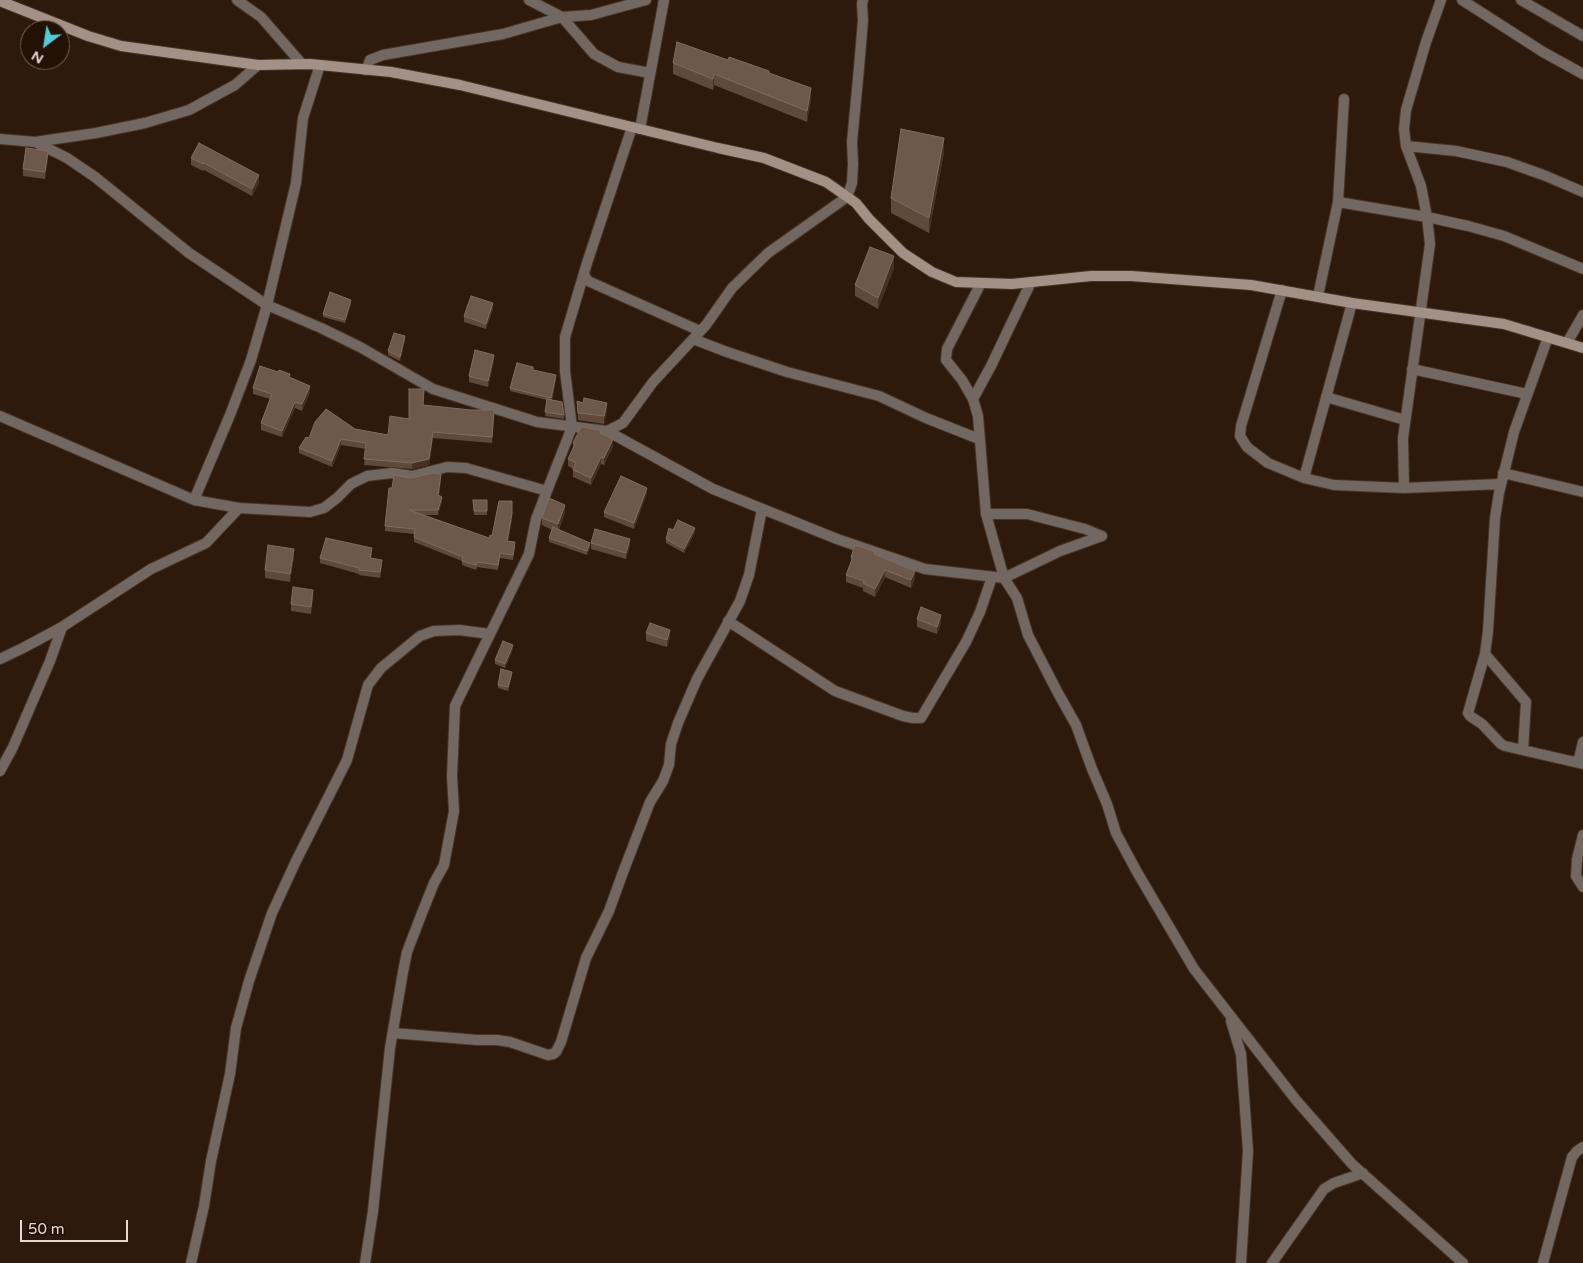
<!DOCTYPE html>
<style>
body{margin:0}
#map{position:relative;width:1583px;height:1263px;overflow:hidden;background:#2e1a0d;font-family:"Varela Round",sans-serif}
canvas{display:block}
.north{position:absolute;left:20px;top:20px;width:50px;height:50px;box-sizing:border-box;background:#241105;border:1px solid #726156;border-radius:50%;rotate:211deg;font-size:14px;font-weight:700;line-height:20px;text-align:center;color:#e6d8d0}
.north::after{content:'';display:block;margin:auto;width:18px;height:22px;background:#52ccd6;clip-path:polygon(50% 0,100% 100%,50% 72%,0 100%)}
.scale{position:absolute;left:20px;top:1220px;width:108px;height:22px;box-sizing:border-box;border:2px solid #e6d8d0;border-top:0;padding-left:6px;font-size:15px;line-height:18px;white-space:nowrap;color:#e6d8d0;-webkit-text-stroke:4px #241105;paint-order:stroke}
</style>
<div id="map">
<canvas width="1583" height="1263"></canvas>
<div class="north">N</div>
<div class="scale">50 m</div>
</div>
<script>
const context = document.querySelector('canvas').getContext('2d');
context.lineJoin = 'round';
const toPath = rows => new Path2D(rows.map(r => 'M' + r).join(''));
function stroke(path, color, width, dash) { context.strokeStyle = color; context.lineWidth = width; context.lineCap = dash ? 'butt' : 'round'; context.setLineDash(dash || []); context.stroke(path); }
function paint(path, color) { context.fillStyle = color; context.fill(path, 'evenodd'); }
const street = toPath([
 [237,0,261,17,302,64],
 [529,0,562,17,594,54,618,67,650,73],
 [1441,0,1426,42,1406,110,1404,129,1406,146,1421,186,1427,217,1430,244,1403,438,1404,488,1501,484],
 [1462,0,1543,52,1583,74],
 [1521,0,1583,36],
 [366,70,370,60,383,55,503,34,562,17,591,15,646,0],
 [640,129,664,0],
 [0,139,35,142,96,133,145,123,189,110,235,85,258,65],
 [35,142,67,158,95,177,189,253,267,305,321,328,360,347,433,389,537,422,607,431,713,489,837,539,925,569,1004,578,1060,551,1102,536],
 [1406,146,1456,151,1507,162,1546,176,1583,192],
 [1338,202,1427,217,1468,226,1504,236,1583,269],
 [584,275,588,281,700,331],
 [981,283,947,349,946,360,962,380,973,399,978,416,986,514,1004,578,1017,598,1028,635,1058,693,1076,725,1092,769,1107,804,1116,833,1137,872,1194,969,1296,1100,1352,1164,1463,1263],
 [1282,290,1241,426,1240,436,1247,447,1268,463,1304,478,1334,485,1404,488],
 [1318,296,1338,202,1344,99],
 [1548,337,1514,432,1499,493,1495,518,1488,631,1485,654,1468,713,1470,716,1482,724,1501,744,1505,746,1583,764],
 [693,339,727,352,787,372,879,396,926,418,979,439],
 [1567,343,1583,315],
 [1412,369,1527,394],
 [1326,397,1405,420],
 [973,399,991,366,1031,282],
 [0,416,194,500,239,508,310,512,324,508,337,498,351,484,367,476,392,473,412,476,447,467,466,468,547,491],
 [607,431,623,423,653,382,706,325,732,288,768,253,847,197,852,183,853,164,852,142,859,68,863,20,862,4,863,0],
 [1503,473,1583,492],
 [1304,478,1352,303],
 [194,500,230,415,251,360,267,305,296,183,303,118,320,65],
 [986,514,1027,514,1085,529,1102,536],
 [728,621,835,691,903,716,913,718,921,718,966,642,980,612,992,577],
 [1485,654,1526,702,1523,750],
 [0,659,23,648,62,627,151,569,206,543,239,508],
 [1578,763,1583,742],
 [0,771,13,747,50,661,62,627],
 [1583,835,1577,859,1576,876,1583,887],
 [1231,1021,1241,1054,1248,1151,1241,1263],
 [393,1033,477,1040,497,1040,510,1042,548,1055,553,1054,556,1052,561,1042,586,958,609,911,622,875,650,802,663,781,669,765,671,744,678,723,697,679,740,601,749,575,762,509],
 [191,1263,204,1206,211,1161,230,1074,236,1028,249,981,272,913,296,861,347,760,368,685,381,668,420,636,434,631,459,630,490,634],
 [365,1263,373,1211,390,1048,403,972,407,952,422,913,434,883,444,865,454,811,452,776,455,706,529,554,536,519,572,427,565,371,565,337,587,263,632,127],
 [1272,1263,1324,1189,1334,1183,1363,1173],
 [1543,1263,1572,1157,1577,1151,1583,1147]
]);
const secondary = toPath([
 [0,1,88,36,121,46,258,65,310,64,391,72,460,85,718,148,764,158,826,182,856,203,869,219,903,253,932,272,956,282,1012,284,1091,276,1131,276,1251,285,1352,303,1504,324,1583,348]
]);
stroke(street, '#483528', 12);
stroke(secondary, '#483528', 12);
stroke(street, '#736861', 10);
stroke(secondary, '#a39187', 10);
paint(toPath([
 [728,60,769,73,811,99,807,122,714,85,713,90,673,74,673,63],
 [944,152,929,233,891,213,891,198],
 [48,158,45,179,23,176,23,169],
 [191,158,259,183,252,196,204,170,203,171,191,165],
 [894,268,878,309,855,296,855,285],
 [351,304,345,323,323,317,323,314],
 [493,309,486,329,464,322,464,316],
 [405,340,400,361,388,355,388,351],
 [494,361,488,387,469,382,469,376],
 [533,370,556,379,552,400,564,415,564,419,545,416,547,400,510,391,510,388],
 [290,377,310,392,302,411,295,408,282,437,261,430,261,423,270,399,253,394,253,388],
 [577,401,607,410,604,424,578,420],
 [424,405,494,416,492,443,433,438,429,465,412,469,364,465,366,449,341,445,332,467,299,453,299,448,309,438,355,429,388,435,409,419],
 [600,433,613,446,604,465,601,464,591,485,573,477,573,469,568,466,568,459,573,449,573,443],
 [411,478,441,479,439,495,442,501,438,515,423,515,489,538,512,519,508,541,515,547,513,560,500,558,498,570,477,567,476,570,462,565,462,561,414,542,414,534,385,531,385,526],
 [647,493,634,529,604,517,604,512],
 [473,500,487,500,487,515,474,515],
 [565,512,559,530,590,547,587,555,549,542,549,538,552,530,542,525,542,518],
 [673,530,695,532,684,553,666,543,666,539],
 [591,543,630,545,626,559,591,549],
 [372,553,371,558,382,565,380,578,359,575,359,574,320,563,320,558],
 [875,554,915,578,911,588,885,577,875,597,863,591,863,588,846,582,846,575,851,563,851,557],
 [294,557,290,582,265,578,265,570],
 [313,597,311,614,291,611,291,604],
 [917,619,941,623,937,634,917,627],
 [646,633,670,637,667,647,646,641],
 [513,649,505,668,495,664,495,660],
 [512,675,508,691,498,688,498,685]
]), '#5e493b');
paint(toPath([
 [714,74,714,85,713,90,713,79],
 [811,88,811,99,807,122,807,111],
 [944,138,944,152,929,233,929,218],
 [48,151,48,158,45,179,45,172],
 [259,175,259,183,252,196,252,189],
 [894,256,894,268,878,309,878,298],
 [351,300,351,304,345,323,345,320],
 [493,303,493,309,486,329,486,324],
 [405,336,405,340,400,361,400,357],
 [494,355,494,361,488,387,488,381],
 [556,375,556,379,551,401,551,398],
 [310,386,310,392,302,411,302,404],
 [295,402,295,408,282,437,282,431],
 [607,403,607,410,604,424,604,416],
 [433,432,433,438,429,465,412,469,412,463],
 [341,439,341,445,332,467,332,461],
 [613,439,613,446,604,465,604,458],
 [601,457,601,464,591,485,591,478],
 [441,474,441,479,438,500,438,495],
 [647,488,647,493,634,529,634,523],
 [442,497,442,501,438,515,438,510],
 [512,501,512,519,507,546,507,541],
 [565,505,565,512,558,532,558,524],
 [695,528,695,532,684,553,684,549],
 [630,539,630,545,626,559,626,553],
 [590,543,590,547,587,555,587,551],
 [294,549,294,557,290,582,290,574],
 [885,570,885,577,875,597,875,589],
 [915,571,915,578,911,588,911,580],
 [313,590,313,597,311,614,311,607],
 [941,615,941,623,937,634,937,627],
 [670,630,670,637,667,647,667,640],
 [513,645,513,649,505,668,505,664]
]), '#453022');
const building = toPath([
 [677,42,728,60,729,57,769,71,769,73,811,88,807,111,714,74,713,79,673,63,677,42],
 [901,129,944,138,929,218,891,198,901,129],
 [199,143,259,175,252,189,204,163,203,164,191,158,199,143],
 [26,148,48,151,45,172,23,169,26,148],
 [870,247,894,256,878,298,855,285,870,247],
 [330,292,351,300,345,320,323,314,330,292],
 [471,296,493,303,486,324,464,316,471,296],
 [394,333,405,336,400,357,388,351,394,333],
 [475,350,494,355,488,381,469,376,475,350],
 [517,363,533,367,533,370,556,375,551,398,510,388,517,363],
 [260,366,278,372,279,370,290,374,289,377,310,386,302,404,295,402,282,431,261,423,272,394,253,388,260,366],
 [409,389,424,389,423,405,471,410,494,410,492,437,433,432,429,459,412,463,364,459,366,443,341,439,332,461,299,448,306,437,309,438,315,422,326,409,355,429,388,435,390,416,409,419,409,389],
 [584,398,607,403,604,416,578,413,577,401,583,403,584,398],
 [547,399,562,402,564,415,545,412,547,399],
 [581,427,600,430,600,433,613,439,604,458,601,457,591,478,573,470,576,463,568,459,575,444,573,443,581,427],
 [433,473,441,474,438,495,442,497,438,510,409,510,489,538,490,535,492,536,499,501,512,501,512,514,507,541,515,542,513,555,500,553,498,565,477,562,476,565,462,561,463,557,414,537,415,529,385,526,389,488,392,488,394,475,411,478,433,473],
 [621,476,647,488,634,523,604,512,621,476],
 [549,498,565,505,558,524,542,518,549,498],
 [473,500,487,500,487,511,474,511,473,500],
 [678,520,695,528,684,549,666,539,669,528,673,530,678,520],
 [553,527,590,543,587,551,549,538,553,527],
 [595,529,630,539,626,553,591,543,595,529],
 [326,538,372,548,370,558,382,560,380,572,359,570,359,568,320,558,326,538],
 [268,545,294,549,290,574,265,570,268,545],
 [855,545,875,552,874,554,915,571,911,580,885,570,875,589,863,583,864,581,846,575,853,557,851,557,855,545],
 [293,587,313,590,311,607,291,604,293,587],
 [921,607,941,615,937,627,917,619,921,607],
 [650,623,670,630,667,640,646,633,650,623],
 [503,641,513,645,505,664,495,660,503,641],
 [501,669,512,672,508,687,498,685,501,669]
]);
paint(building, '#6d584b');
stroke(building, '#806c60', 1);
</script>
